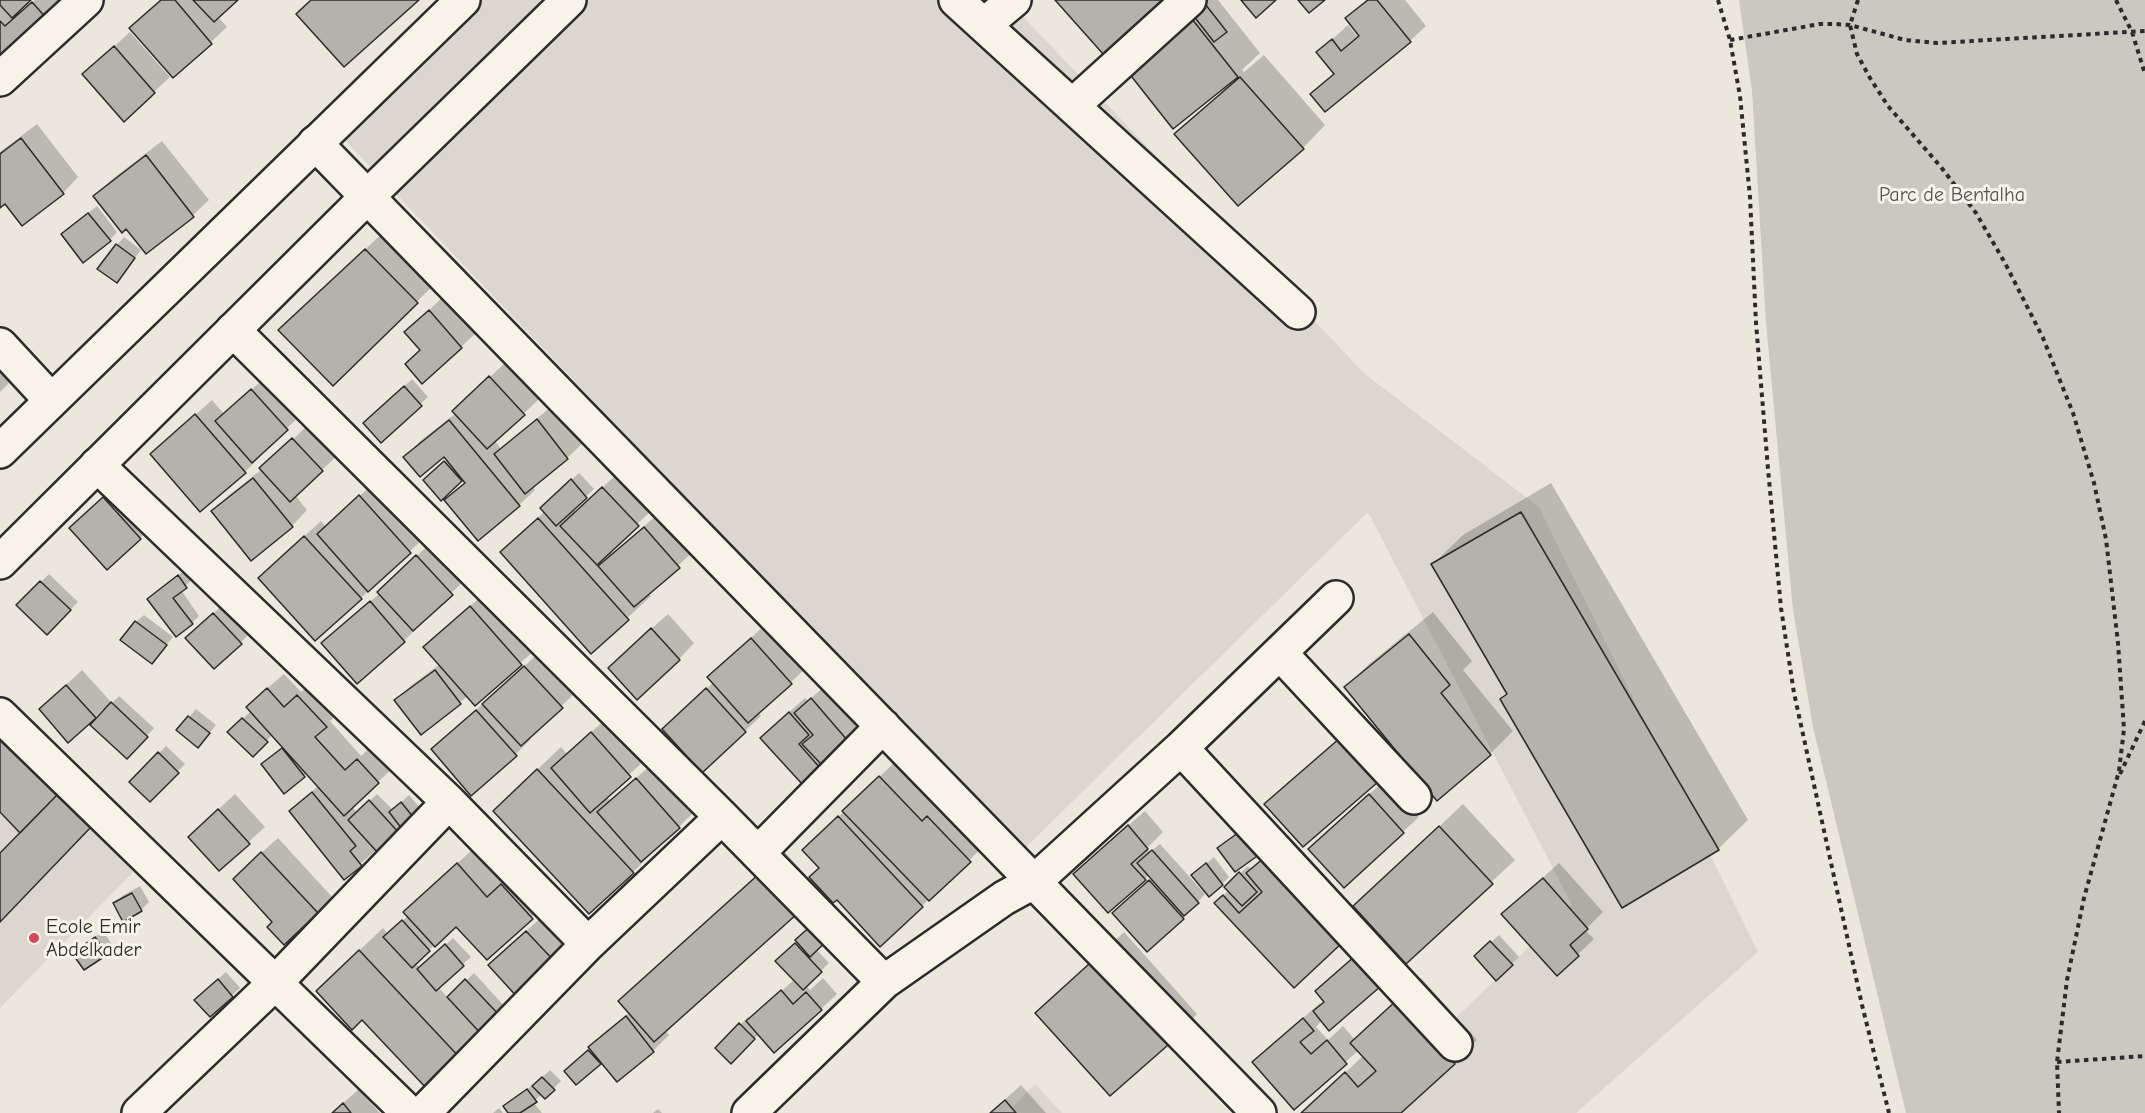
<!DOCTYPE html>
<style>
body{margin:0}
canvas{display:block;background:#ebe7dd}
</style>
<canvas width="2145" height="1113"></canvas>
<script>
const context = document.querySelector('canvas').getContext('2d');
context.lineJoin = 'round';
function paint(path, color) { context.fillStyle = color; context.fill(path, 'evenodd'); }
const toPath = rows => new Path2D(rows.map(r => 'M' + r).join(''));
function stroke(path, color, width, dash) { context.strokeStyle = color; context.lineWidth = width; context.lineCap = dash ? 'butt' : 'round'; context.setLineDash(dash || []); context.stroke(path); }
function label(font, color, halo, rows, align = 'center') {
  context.font = font + ' "Comic Neue",sans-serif'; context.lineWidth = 6; context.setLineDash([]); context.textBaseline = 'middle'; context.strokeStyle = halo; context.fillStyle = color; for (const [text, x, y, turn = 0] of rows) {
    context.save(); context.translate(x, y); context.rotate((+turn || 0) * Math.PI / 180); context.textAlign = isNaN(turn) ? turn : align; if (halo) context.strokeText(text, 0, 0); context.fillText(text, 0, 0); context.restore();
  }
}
paint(toPath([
 [437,0,1007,0,1365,374,1539,507,1758,952,1576,1113,1358,1113,1572,905,1368,512,1022,851,320,114],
 [0,740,91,827,138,867,0,1008],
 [1035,1084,1062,1113,1007,1113]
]), '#dbd7ce');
paint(toPath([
 [1739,0,2145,0,2145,1113,1906,1113,1813,727,1793,610,1766,323,1752,91]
]), '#cbc8bf');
paint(toPath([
 [0,0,29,0,19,9,22,12,35,0,64,0,0,62],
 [161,0,236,0,218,17,227,27,174,76,131,28],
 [1202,0,1218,0,1260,53,1242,70,1244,72,1264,55,1325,125,1303,148,1176,134,1224,90,1222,87,1126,67],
 [1366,0,1405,0,1426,26,1410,41,1312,94,1335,72,1318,52,1348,25,1358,37,1360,35,1347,18],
 [130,32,170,77,154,92,84,74],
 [37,124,78,177,63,193,6,202,0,206,0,152],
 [162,141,209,200,193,215,146,252,126,227,95,196,111,180],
 [97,206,117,232,110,240,70,227],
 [389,227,440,279,333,384,280,330],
 [124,237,141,250,117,281,117,245],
 [445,295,477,332,461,347,421,350,406,332],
 [0,350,20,372,0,392],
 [506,362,539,399,495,441,501,449,553,405,583,443,567,458,532,486,535,490,519,505,446,500,466,481,463,478,441,499,432,473,448,459,445,455,405,457,420,441,456,413,470,396],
 [268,375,303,413,259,455,261,456,245,472,152,454,212,400,224,414],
 [412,379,428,397,381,441,373,416],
 [309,424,338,455,295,495,307,510,292,526,213,511,228,496,262,469],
 [579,473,594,489,573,509,576,512,618,473,653,509,610,550,613,554,660,512,694,551,648,593,651,596,591,652,502,552,545,511,549,500],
 [376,481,426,536,361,598,276,562,321,521,326,527],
 [119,482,155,523,140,538,71,528],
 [1551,483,1748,820,1718,849,1502,699,1508,693,1433,564,1463,535],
 [433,541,467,578,419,624,420,625,404,641,357,682,323,643,380,593,395,576],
 [186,569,193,579,181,590,199,616,192,623,149,599],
 [49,574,78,602,47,633,18,605],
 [487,591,537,648,475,704,468,696,421,733,396,700,412,685,440,664,425,647],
 [230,598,256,627,241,642,203,623],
 [1433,612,1472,661,1463,670,1513,731,1490,754,1346,687,1369,664],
 [668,614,694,643,679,659,625,652],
 [144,615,173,637,152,662,136,622],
 [767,623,807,667,758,713,761,716,745,731,702,771,679,713,714,682,725,662],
 [541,651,577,691,529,737,531,739,515,755,433,749],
 [82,670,112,703,119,696,154,728,127,757,103,709,95,717,56,694],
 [284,674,301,692,314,680,341,710,330,721,361,756,374,744,394,767,352,806,357,813,377,794,393,810,409,795,425,814,377,849,345,878,291,811,318,786,307,773,284,792,271,757,283,747,272,735,253,755,229,732,251,711,263,692],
 [827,684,863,724,820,768,777,723,805,698,808,701],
 [196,709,216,725,198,746,178,730],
 [0,710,113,803,0,921,0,856,41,814,0,810],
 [607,718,645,760,606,796,611,801,653,763,695,811,633,872,518,788,561,747,567,754],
 [166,746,185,764,150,800,131,782],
 [903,754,992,838,922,906,813,879,811,881,819,890,665,1030,669,1035,653,1051,617,1079,602,1061,576,1083,573,1064,591,1048,590,1047,606,1031,630,1012,620,1001,643,978,784,851,809,879,821,868,827,828],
 [1386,779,1419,817,1344,886,1326,834],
 [235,794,265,827,219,869,205,822],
 [1463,804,1515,860,1406,962,1366,917,1294,986,1216,903,1229,890,1234,879,1248,866,1251,870,1288,835,1354,907],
 [1145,811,1163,832,1147,848,1150,852,1160,844,1205,894,1183,918,1147,950,1130,898,1152,878,1149,875,1145,879,1091,858],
 [278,838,332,897,317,912,274,922,250,863],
 [473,849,504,882,518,870,548,902,488,958,456,925,415,963,420,968,453,938,471,957,438,987,448,998,474,973,508,1010,461,1059,341,968,383,928,388,934,408,916,421,897],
 [1214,857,1229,877,1222,884,1201,868],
 [1559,863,1603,912,1585,930,1594,939,1557,974,1503,914],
 [140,886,149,902,141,910,115,904,122,896],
 [543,916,571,948,555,963,506,949],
 [103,931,113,946,106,953,74,953],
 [1124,932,1197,1014,1175,1036,1037,1013],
 [1499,935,1519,957,1496,979,1483,949],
 [798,941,816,949,829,963,806,985,810,990,823,978,837,994,821,1009,759,1034,731,1062,717,1048,748,1017,750,1019,795,979,777,961],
 [1372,941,1322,1020,1316,1027,1328,1040,1343,1026,1355,1040,1421,978,1477,1040,1399,1113,1302,1113,1364,1055,1359,1050,1294,1108,1270,1047,1320,1003,1321,1005,1325,1001,1317,991],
 [226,972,240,988,210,1015,204,992],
 [550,1070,561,1081,545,1097,542,1094,533,1102,542,1113,510,1113,505,1106,513,1098,536,1083],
 [1021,1085,1046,1113,990,1113],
 [359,1089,380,1113,332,1113],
 [499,1108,503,1113,493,1113],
 [658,1109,662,1113,653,1113]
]), '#0003');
const building = toPath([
 [0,0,31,0,12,18,0,5,0,0],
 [161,0,175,0,212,44,173,78,129,28,161,0],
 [193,0,238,0,214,22,193,0],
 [311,0,419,0,344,67,296,14,311,0],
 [1055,0,1165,0,1104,55,1055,0],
 [1202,0,1227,32,1214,42,1189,10,1202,0],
 [1241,0,1276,0,1256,18,1241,0],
 [1298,0,1325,0,1309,13,1298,0],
 [1368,0,1377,0,1411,42,1325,112,1310,94,1334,74,1316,52,1332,39,1341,51,1359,36,1345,18,1368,0],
 [32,2,48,20,0,64,0,21,5,26,32,2],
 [1188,14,1238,77,1173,129,1124,67,1188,14],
 [114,46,155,93,124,122,82,74,114,46],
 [1240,77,1304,149,1238,206,1174,134,1240,77],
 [21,138,64,194,22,226,5,204,0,208,0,154,21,138],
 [146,155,194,217,146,254,126,229,122,233,93,196,146,155],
 [88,213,111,241,83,263,61,234,88,213],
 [116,244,135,258,117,283,97,269,116,244],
 [365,249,418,303,333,386,278,330,365,249],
 [429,310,462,348,422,384,405,364,420,350,404,332,429,310],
 [489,376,525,415,487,449,452,411,489,376],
 [404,386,422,406,381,443,363,423,404,386],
 [251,389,288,430,252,463,215,421,251,389],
 [195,414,246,473,200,512,150,454,195,414],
 [537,419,568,459,525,494,494,454,537,419],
 [449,420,520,506,478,541,444,500,465,483,444,457,420,477,403,457,449,420],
 [292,438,323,471,290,502,259,468,292,438],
 [444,461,462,481,441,501,423,480,444,461],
 [253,478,293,527,251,561,211,511,253,478],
 [571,479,587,498,556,526,540,508,571,479],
 [602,487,639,526,597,565,560,526,602,487],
 [359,495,411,553,368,592,317,534,359,495],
 [103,497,141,539,107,570,69,528,103,497],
 [1521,512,1719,850,1622,908,1500,699,1507,694,1431,564,1521,512],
 [538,518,629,620,591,654,500,552,538,518],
 [644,527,680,568,634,607,598,566,644,527],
 [304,536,362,599,315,641,258,578,304,536],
 [416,555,453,595,413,631,377,592,416,555],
 [178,575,187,588,173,598,193,624,176,637,147,599,178,575],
 [40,581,71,610,47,635,16,605,40,581],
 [370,601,405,642,357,684,321,643,370,601],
 [470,606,522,665,475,706,423,647,470,606],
 [213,613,242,644,214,669,185,638,213,613],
 [135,621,167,645,152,664,120,640,135,621],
 [651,628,680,660,637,700,608,668,651,628],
 [1409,634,1450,685,1441,693,1491,755,1437,801,1344,687,1409,634],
 [751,638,792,684,748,723,707,677,751,638],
 [524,666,563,708,521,746,482,704,524,666],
 [435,670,461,704,421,735,394,700,435,670],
 [66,685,96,718,68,743,39,709,66,685],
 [267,688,284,707,297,695,327,727,315,737,345,770,357,759,379,783,344,816,246,707,267,688],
 [706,688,746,732,702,773,662,729,706,688],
 [811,698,848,741,821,764,802,744,813,735,794,713,811,698],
 [111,702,148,737,127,759,90,725,111,702],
 [476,710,517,756,471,796,431,749,476,710],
 [789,712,809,735,799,744,821,769,803,785,760,738,789,712],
 [188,716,210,733,198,748,176,730,188,716],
 [242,718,268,742,253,757,227,732,242,718],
 [591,732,631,777,590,813,551,768,591,732],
 [1340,738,1378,782,1303,847,1264,804,1340,738],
 [0,740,57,795,20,833,0,812,0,740],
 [282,748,305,777,284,794,261,764,282,748],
 [158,752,179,773,150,802,129,782,158,752],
 [537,769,634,873,589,914,493,811,537,769],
 [879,776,922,821,927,816,971,862,929,901,842,811,879,776],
 [636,778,680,828,641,862,597,812,636,778],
 [312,792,356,846,350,851,362,866,344,880,289,811,312,792],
 [1369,794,1404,833,1344,888,1308,849,1369,794],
 [57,795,91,827,0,922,0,853,57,795],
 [369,800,400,834,379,854,348,820,369,800],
 [401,802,418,823,405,833,389,812,401,802],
 [218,809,250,844,219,871,188,837,218,809],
 [838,816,923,907,880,947,837,900,833,903,809,877,819,868,802,850,838,816],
 [1128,825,1148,849,1131,864,1146,880,1108,913,1073,874,1128,825],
 [1439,826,1493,884,1406,964,1353,906,1439,826],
 [1242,830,1260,854,1235,872,1217,848,1242,830],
 [1152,850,1199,903,1184,916,1137,863,1152,850],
 [261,852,318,913,284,945,267,927,272,922,233,879,261,852],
 [1265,857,1343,942,1294,988,1214,903,1223,895,1239,913,1262,892,1246,873,1265,857],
 [457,863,487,897,501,884,533,919,487,960,456,927,435,947,403,912,457,863],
 [1206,863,1223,885,1209,897,1191,875,1206,863],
 [1239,872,1257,892,1242,906,1224,887,1239,872],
 [760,873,797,914,654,1042,618,1001,760,873],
 [1543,878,1588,929,1570,945,1579,956,1557,976,1501,914,1543,878],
 [1149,880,1184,919,1147,952,1112,913,1149,880],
 [132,893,142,911,123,922,113,903,132,893],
 [402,920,430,951,412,968,383,937,402,920],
 [814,923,829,939,810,957,795,940,814,923],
 [526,931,557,964,519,999,488,965,526,931],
 [95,937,107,955,84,970,72,953,95,937],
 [1490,941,1513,965,1496,981,1474,956,1490,941],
 [795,943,822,972,803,990,775,961,795,943],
 [445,944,464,966,436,991,417,969,445,944],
 [359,950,462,1060,429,1091,362,1020,352,1030,316,991,359,950],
 [1100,954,1176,1038,1110,1096,1035,1013,1100,954],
 [1355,956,1381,986,1329,1031,1313,1011,1324,1002,1315,991,1355,956],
 [218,979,233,997,210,1017,194,1000,218,979],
 [465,979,502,1018,483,1036,447,997,465,979],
 [781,990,793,1004,806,992,822,1010,774,1053,746,1021,781,990],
 [1397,1000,1455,1064,1401,1113,1301,1113,1345,1072,1358,1087,1376,1071,1350,1043,1397,1000],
 [626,1016,654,1052,617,1082,588,1047,626,1016],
 [1303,1018,1314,1031,1300,1042,1311,1054,1327,1040,1347,1064,1294,1110,1252,1062,1303,1018],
 [739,1023,755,1039,731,1064,715,1048,739,1023],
 [588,1050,601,1064,576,1085,564,1071,588,1050],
 [542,1077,555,1090,545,1099,532,1086,542,1077],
 [527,1089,537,1102,520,1113,508,1113,503,1106,527,1089],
 [1005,1100,1016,1113,990,1113,1005,1100],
 [343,1103,351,1113,332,1113,343,1103]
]);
paint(building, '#b5b2ab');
stroke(building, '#2b2b2b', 1.5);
const minor = toPath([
 [956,0,1298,312],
 [984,25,1014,0],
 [0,79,86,0],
 [1072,106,1189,0],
 [315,143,1259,1113],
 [233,330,722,817,884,982],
 [0,345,51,400],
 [97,465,449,802,588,944],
 [1280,653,1414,797],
 [0,715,409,1113],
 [1181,748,1455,1044],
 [758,853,883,726],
 [139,1113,275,983,449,802],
 [423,1113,588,944,722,817],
 [749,1113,884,982,1004,898,1035,881,1181,748,1336,598]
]);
const tertiary = toPath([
 [0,451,463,0],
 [0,562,367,197,569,0]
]);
stroke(minor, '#2b2b2b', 38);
stroke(tertiary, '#2b2b2b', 38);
stroke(toPath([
 [1718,0,1730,40,1740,96,1750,197,1756,323,1768,469,1781,608,1794,693,1862,1005,1889,1113],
 [1858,0,1850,25,1857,54,1870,78,1888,106,1941,167,1976,213,2005,263,2043,338,2073,413,2094,483,2106,539,2118,643,2124,729,2119,771,2084,898,2067,980,2057,1062,2059,1113],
 [2116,0,2132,32,2145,74],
 [1730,40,1820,24,1835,24,1850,25,1905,40,1937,43,2145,31],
 [2120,774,2145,721],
 [2057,1062,2145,1056]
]), '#2b2b2b', 4, [4.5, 4.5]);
stroke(minor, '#f7f3e8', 33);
stroke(tertiary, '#f7f3e8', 33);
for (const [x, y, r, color] of [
 [34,938,6,"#d1495b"]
]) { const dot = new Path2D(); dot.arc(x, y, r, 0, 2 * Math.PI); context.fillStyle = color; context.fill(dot); stroke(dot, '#f7f3e8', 2); }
label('20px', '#535250', '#f7f3e8', [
 ["Parc de Bentalha",1952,195]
]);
label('20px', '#2b2b2b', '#f7f3e8', [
 ["Ecole Emir",46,927],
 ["Abdelkader",46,950]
], 'left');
</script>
